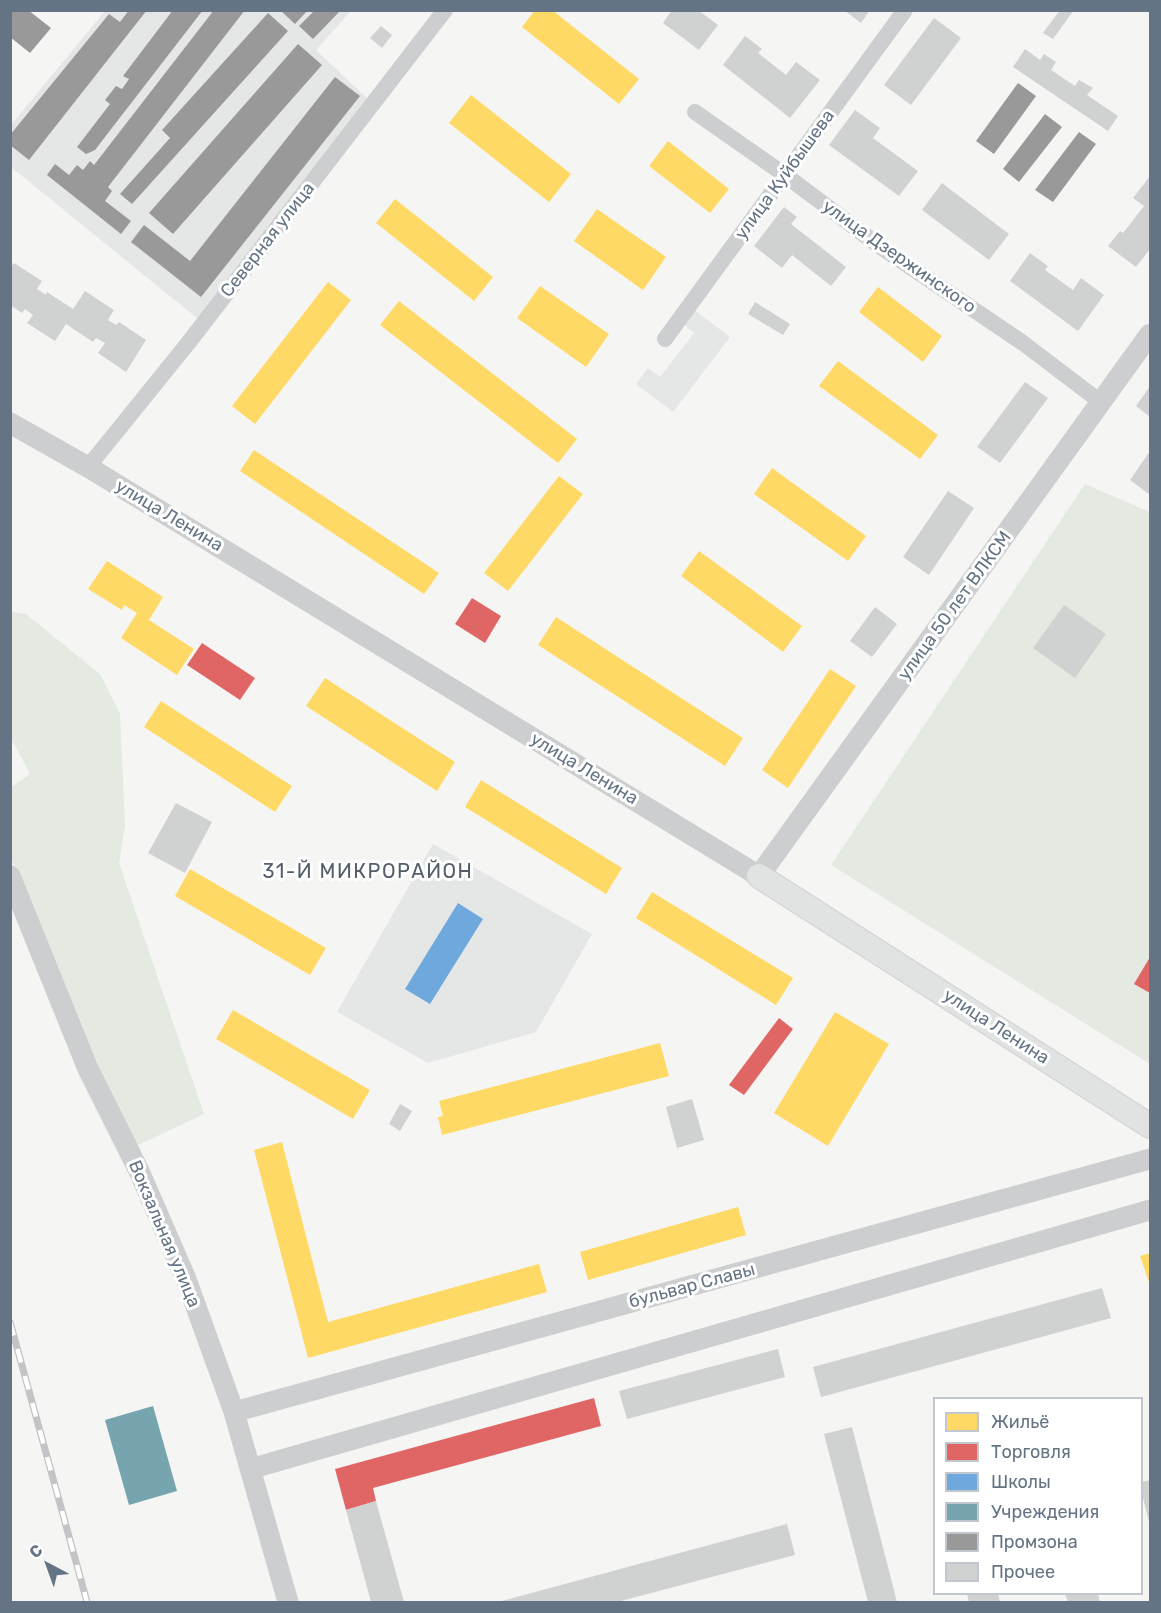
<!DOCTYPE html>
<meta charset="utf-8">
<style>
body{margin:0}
#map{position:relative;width:1161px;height:1613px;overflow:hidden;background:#f5f6f4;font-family:Rubik,sans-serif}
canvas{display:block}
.frame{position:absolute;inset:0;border:12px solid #657485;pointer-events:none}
.legend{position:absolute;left:933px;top:1397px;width:210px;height:198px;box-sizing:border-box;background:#fff;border:2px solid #c1c7ce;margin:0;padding:8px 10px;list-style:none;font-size:18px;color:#657485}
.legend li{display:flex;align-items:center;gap:12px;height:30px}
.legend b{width:30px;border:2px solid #c1c7ce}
.north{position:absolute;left:18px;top:1535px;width:60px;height:60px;-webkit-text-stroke:4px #fff;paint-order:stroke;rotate:319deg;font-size:16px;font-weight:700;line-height:24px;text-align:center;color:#657485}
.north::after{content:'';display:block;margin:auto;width:21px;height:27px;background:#657485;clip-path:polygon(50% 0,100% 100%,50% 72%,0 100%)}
</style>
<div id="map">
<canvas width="1161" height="1613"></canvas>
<div class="frame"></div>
<ul class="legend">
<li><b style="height:16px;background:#ffd966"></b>Жильё</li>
<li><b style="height:16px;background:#e06666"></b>Торговля</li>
<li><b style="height:16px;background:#6fa8dc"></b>Школы</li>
<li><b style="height:16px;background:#76a5af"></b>Учреждения</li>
<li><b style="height:16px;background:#999"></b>Промзона</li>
<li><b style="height:16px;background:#d0d1d1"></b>Прочее</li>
</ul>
<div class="north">С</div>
</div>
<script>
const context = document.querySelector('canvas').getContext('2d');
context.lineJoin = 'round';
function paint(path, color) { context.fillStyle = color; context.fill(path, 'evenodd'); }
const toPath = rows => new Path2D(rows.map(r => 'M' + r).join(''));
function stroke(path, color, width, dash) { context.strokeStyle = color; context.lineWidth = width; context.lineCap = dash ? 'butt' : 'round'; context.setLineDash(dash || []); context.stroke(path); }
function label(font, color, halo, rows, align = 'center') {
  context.font = font + ' Rubik,sans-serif'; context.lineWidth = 6; context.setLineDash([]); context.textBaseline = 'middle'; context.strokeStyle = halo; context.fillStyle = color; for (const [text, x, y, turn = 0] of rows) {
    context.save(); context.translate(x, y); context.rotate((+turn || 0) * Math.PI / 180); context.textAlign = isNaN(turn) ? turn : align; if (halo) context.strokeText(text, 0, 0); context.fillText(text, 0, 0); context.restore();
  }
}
paint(toPath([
 [105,11,351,11,316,50,368,99,198,319,11,167,10,126],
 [693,309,730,337,673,412,636,384,648,368,660,377,694,333,682,323],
 [433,844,592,934,536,1032,428,1063,337,1012]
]), '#e5e7e6');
paint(toPath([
 [1085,484,1150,512,1150,1064,831,865],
 [11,612,26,614,100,674,120,714,125,826,119,863,204,1114,132,1148,60,981,11,858,10,788,30,774,11,738]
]), '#e4e9e2');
paint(toPath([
 [535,10,552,10,639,79,619,104,522,27],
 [471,95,571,174,549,202,449,123],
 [668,141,729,189,710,213,649,166],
 [395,199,493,277,474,301,376,223],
 [597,209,666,257,643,290,574,241],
 [328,282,351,300,255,424,232,406],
 [540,286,609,334,586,367,517,318],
 [878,287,942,336,923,362,859,312],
 [399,301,577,439,558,463,380,325],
 [838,361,938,435,920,459,819,386],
 [254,450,439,573,424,594,240,471],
 [772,468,866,536,848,561,754,494],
 [559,476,583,494,508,591,484,573],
 [699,551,802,626,783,652,681,576],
 [107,561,163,597,149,620,194,649,177,675,121,638,137,613,124,605,122,610,88,589],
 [556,617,743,738,725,766,538,645],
 [830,669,856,686,788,788,762,770],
 [325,678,455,762,437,791,306,706],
 [161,701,292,786,275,812,144,727],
 [481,780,622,868,606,894,465,807],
 [190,869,326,948,310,975,175,896],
 [652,892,793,978,776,1005,636,918],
 [233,1010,370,1090,353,1119,216,1039],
 [835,1012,889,1044,828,1146,774,1113],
 [660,1043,669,1076,442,1135,438,1117,443,1116,439,1101],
 [282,1142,328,1322,539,1264,547,1292,308,1358,254,1150],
 [738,1207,746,1235,588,1280,580,1252],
 [1150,1253,1150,1285,1140,1256]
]), '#ffd966');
paint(toPath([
 [472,598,501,616,485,643,455,624],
 [202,643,255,678,240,700,187,665],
 [1150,957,1150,993,1134,984],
 [779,1018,793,1029,744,1095,729,1085],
 [594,1398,601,1426,373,1488,376,1501,346,1510,335,1469]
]), '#e06666');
paint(toPath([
 [458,903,483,919,430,1004,405,989]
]), '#6fa8dc');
paint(toPath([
 [153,1406,177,1491,129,1505,105,1420]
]), '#76a5af');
paint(toPath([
 [10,10,28,10,51,28,30,53,10,37],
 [129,10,147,10,29,160,10,145,10,135,109,14,120,22],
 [173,10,203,10,95,150,86,154,77,147,110,104,105,100,116,86,122,89,129,79,123,76],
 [214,10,245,10,108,187,112,191,105,201,131,221,121,234,47,175,55,164,69,175,77,165,83,170,90,161,94,165],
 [280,10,308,10,295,24],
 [315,10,341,10,313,39,299,26],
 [268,13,288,31,132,204,120,194,170,138,162,130],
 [298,44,322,65,173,234,149,213],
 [335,77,360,96,201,297,131,242,144,225,190,261],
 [1018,83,1036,96,994,154,976,141],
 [1045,114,1062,127,1019,182,1003,169],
 [1079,132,1096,144,1053,202,1035,190]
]), '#999');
paint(toPath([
 [672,10,698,10,718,25,699,50,663,23],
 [844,10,870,10,861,23],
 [1060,10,1074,10,1053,39,1043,33],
 [934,18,961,38,911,105,884,85],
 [381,26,392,35,382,48,370,38],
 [745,36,762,49,758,53,786,75,796,62,820,80,790,118,723,65],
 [1025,49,1040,60,1044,54,1056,62,1051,70,1075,86,1079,80,1093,88,1087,95,1118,116,1108,131,1013,67],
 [855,110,880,128,873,138,918,171,899,196,829,145],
 [1150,176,1150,249,1136,267,1108,246,1120,231,1123,233,1144,206,1133,198],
 [942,183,1009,234,989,260,922,210],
 [784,207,797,217,791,224,846,267,831,286,792,255,782,268,754,246],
 [1030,253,1048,266,1045,270,1073,290,1081,278,1104,295,1078,331,1010,281],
 [14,263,42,281,37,289,46,295,47,292,73,309,85,291,114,310,108,320,116,325,119,322,146,340,126,372,98,353,105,343,96,338,93,342,66,324,55,341,27,323,33,315,25,309,22,313,10,305,10,268],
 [755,302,790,324,783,335,748,314],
 [1025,382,1048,398,1000,463,977,447],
 [1150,386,1150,417,1136,406],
 [1150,451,1150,495,1130,480],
 [948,491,974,508,929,575,903,557],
 [1064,605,1106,634,1075,678,1033,648],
 [875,607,897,624,872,657,850,641],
 [176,803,212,822,185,873,148,853],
 [692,1099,704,1140,677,1148,666,1107],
 [400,1104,412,1111,400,1131,389,1124],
 [1102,1288,1111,1318,821,1397,813,1367],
 [778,1349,785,1377,627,1419,619,1391],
 [852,1427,897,1602,868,1602,824,1434],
 [1150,1480,1150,1526,1142,1494,1142,1482],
 [376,1501,404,1602,371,1602,346,1510],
 [787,1524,795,1555,617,1602,498,1602],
 [967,1594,998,1594,1000,1602,969,1602],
 [1065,1594,1098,1594,1100,1602,1068,1602]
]), '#d0d1d1');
const secondary = toPath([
 [759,876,1150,1126]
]);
stroke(secondary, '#d2d4d4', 26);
stroke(toPath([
 [695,112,785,175,878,245,1023,343,1102,403],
 [665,339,905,10],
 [88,467,189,342,445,10]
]), '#cdcecf', 16);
stroke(toPath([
 [10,423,88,467,759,876,1150,334],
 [10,876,88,1069,139,1171,186,1279,234,1412,288,1602],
 [234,1412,1150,1159],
 [250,1469,1150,1210]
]), '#cdcecf', 21);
stroke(secondary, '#e1e2e2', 24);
const rail = toPath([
 [10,1322,87,1602]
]);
stroke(rail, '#c3c4c5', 7);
stroke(rail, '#fff', 4.5, [14]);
label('18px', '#657485', '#fff', [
 ["улица Куйбышева",785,175,-54],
 ["Северная улица",268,240,-52],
 ["улица Дзержинского",899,257,35],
 ["улица Ленина",169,516,31],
 ["улица 50 лет ВЛКСМ",955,606,-54],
 ["улица Ленина",584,769,31],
 ["улица Ленина",996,1027,33],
 ["Вокзальная улица",164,1234,67],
 ["бульвар Славы",692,1286,-15]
]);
context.letterSpacing = '1.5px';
label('20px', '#535e6a', '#fff', [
 ["31-Й МИКРОРАЙОН",368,872]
]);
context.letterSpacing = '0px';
</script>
